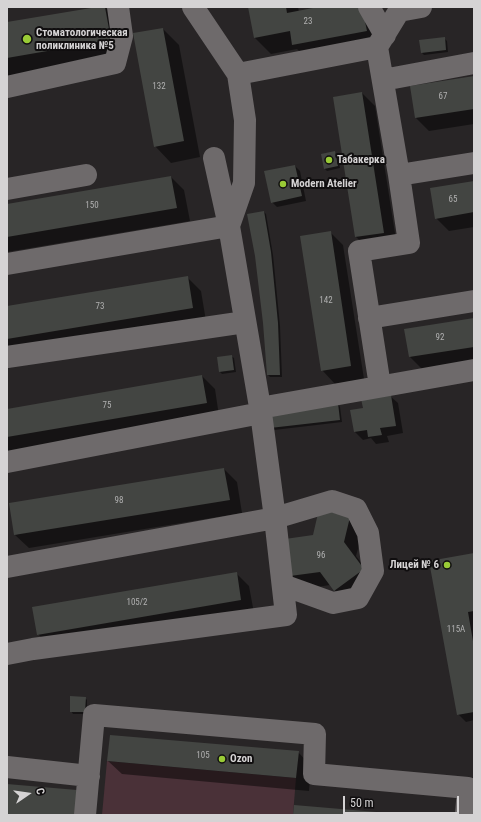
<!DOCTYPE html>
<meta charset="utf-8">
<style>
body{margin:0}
#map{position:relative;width:481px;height:822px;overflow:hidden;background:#282526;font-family:"Roboto Condensed",sans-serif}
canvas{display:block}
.frame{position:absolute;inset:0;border:8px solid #d5d3d4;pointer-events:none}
.north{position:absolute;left:8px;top:774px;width:40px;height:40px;-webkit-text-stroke:3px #100e0f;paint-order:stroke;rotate:77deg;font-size:11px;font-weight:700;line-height:16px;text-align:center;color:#d5d3d4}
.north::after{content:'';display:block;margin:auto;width:14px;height:18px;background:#d5d3d4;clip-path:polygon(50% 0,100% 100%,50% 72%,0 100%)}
.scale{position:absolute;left:343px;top:796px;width:116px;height:18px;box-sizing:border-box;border:2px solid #d5d3d4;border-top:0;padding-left:5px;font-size:12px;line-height:14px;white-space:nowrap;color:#d5d3d4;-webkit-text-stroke:3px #100e0f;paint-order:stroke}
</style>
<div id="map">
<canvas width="481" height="822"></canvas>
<div class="frame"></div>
<div class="north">С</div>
<div class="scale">50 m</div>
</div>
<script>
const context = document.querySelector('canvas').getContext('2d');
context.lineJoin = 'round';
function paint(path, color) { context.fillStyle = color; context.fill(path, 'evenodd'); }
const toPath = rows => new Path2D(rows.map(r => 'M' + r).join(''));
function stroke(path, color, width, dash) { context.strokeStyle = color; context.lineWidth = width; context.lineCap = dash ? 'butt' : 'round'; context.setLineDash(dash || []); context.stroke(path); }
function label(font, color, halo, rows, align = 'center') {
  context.font = font + ' "Roboto Condensed",sans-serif'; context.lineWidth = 4; context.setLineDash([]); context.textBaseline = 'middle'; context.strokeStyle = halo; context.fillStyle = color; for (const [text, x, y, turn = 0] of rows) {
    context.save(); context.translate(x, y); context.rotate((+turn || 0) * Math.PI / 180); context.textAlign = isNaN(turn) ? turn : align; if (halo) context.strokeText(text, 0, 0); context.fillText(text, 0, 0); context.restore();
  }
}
paint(toPath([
 [107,761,296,778,293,815,102,815]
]), '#4a3138');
paint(toPath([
 [103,7,105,7,121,23,127,56,7,76,7,23],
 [249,7,298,7,299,12,324,7,367,7,382,47,310,61,297,49,271,54,255,38],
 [163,29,179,45,200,157,171,163,155,146],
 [444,38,447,41,448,52,424,55,422,53],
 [474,77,474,124,429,131,416,118],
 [362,93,375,106,397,246,370,250,356,237,335,97],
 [334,152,337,155,340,168,327,171,325,169],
 [295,166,300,171,306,201,277,207,272,202],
 [171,177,184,190,190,221,7,252,7,205],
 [474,182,474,227,449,231,436,218],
 [264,212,266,214,273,255,280,326,282,377,270,377,268,375],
 [330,232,343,245,364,379,335,384,322,370],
 [187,277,201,291,206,321,7,354,7,307],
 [474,319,474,365,426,373,410,357],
 [231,356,234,358,236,372,222,374,220,372],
 [202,376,215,389,219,416,7,452,7,410],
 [390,396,398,403,403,433,387,436,389,442,376,444,371,438,363,440,355,432,352,411,364,409],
 [338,404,340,407,342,422,274,430,271,428],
 [224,469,237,482,242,513,29,548,15,535],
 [349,518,363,531,356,556,377,583,348,604,330,585,304,589,291,575,314,536],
 [474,554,474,720,466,722,458,714,430,562],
 [236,573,249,586,254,613,51,648,38,634],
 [85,698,87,700,87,714,73,714,71,711],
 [298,752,311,766,309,791,122,774,108,761],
 [7,785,89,815,7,815]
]), '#0007');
paint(toPath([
 [97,7,105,7,111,40,7,58,7,22],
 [248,7,286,7,287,13,318,7,362,7,367,31,292,45,290,31,254,38],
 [163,28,184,141,154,147,133,33],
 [445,37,446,50,421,53,419,40],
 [474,76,474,109,415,118,410,86],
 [362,92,384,233,355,237,333,97],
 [335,151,338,166,324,169,321,154],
 [295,165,302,196,271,203,264,171],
 [171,176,177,208,7,237,7,204],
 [474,181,474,212,435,219,430,188],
 [264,211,271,252,278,323,280,375,267,375,263,323,255,256,247,214],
 [331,231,351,366,321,371,300,236],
 [188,276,193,308,7,339,7,306],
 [474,318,474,347,409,357,404,329],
 [232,355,234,370,219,372,217,357],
 [202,375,207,403,7,437,7,409],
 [391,395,396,426,380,428,382,435,368,437,367,430,354,432,350,410,363,408,361,399],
 [338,403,340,420,270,428,269,412],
 [224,468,230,500,14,535,9,503],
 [319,509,350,517,344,542,364,569,334,591,320,572,290,576,285,539,313,535],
 [474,553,474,611,468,612,474,647,474,712,457,715,429,561],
 [237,572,241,600,37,635,32,607],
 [70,696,86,697,85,712,70,712],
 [110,735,299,751,296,778,107,761],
 [7,784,77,790,75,815,24,815,7,814],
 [294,805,400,814,400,815,293,815]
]), '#434542');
stroke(toPath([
 [193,7,238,74,377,47,399,11,421,7],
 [369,7,385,35],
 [377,47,399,175,474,163],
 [383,80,474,63],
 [7,87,115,63,122,36,118,7],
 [7,189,86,175],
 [7,264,229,226,214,158],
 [369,318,474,301],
 [7,357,245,322],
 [380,386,359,251,409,243,399,175],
 [260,408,474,370],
 [7,462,261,413],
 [7,567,275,518,332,501,356,509,368,533,373,571,358,598,333,603,283,585],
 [7,654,33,649,286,615,275,518,261,413,229,226,244,183,245,120,238,74],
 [7,767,89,776],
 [85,815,94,715,315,734,314,774,468,788,466,815]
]), '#6e6a6b', 22);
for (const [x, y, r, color] of [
 [27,39,5,"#99cb36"],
 [329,160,4,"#99cb36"],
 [283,184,4,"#99cb36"],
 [447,565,4,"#99cb36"],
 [222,759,4,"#99cb36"]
]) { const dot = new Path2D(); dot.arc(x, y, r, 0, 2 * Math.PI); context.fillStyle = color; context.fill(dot); stroke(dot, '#100e0f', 1.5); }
label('9px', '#b0b0b0', null, [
 ["23",308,22],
 ["132",159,87],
 ["67",443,97],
 ["65",453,200],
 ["150",92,206],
 ["142",326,301],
 ["73",100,307],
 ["92",440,338],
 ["75",107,406],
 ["98",119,501],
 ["96",321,556],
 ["105/2",137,603],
 ["115А",456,630],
 ["105",203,756]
]);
label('bold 11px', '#d5d3d4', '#100e0f', [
 ["Стоматологическая",36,33],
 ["поликлиника №5",36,46],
 ["Табакерка",337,160],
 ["Modern Atelier",291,184],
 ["Лицей № 6",439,565,"right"],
 ["Ozon",230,759]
], 'left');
</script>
